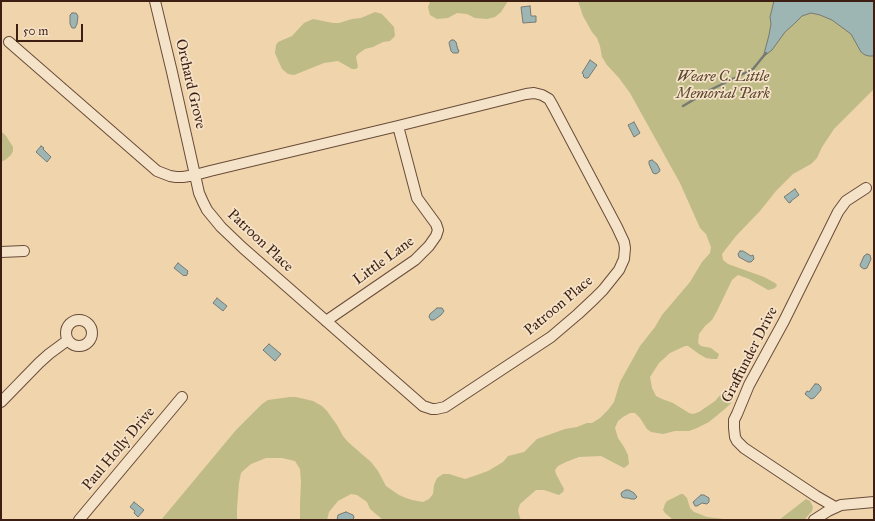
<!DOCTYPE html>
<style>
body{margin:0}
#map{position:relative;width:875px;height:521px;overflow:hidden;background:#efd4ac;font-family:"IM FELL Great Primer",serif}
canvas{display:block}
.frame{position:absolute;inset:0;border:2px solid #3c1f12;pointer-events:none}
.scale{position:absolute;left:16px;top:24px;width:67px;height:18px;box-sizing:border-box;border:2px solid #3c1f12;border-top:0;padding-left:5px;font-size:12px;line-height:14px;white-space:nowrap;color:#3c1f12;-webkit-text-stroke:3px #f5e3c9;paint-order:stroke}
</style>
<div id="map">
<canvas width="875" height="521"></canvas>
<div class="frame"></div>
<div class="scale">50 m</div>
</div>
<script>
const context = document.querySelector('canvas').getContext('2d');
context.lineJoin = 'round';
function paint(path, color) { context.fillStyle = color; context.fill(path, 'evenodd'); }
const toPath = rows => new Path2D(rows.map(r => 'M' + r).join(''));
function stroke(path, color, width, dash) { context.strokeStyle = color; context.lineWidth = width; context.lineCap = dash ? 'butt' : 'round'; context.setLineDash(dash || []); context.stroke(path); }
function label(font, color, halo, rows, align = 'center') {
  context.font = font + ' "IM FELL Great Primer",serif'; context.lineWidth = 3.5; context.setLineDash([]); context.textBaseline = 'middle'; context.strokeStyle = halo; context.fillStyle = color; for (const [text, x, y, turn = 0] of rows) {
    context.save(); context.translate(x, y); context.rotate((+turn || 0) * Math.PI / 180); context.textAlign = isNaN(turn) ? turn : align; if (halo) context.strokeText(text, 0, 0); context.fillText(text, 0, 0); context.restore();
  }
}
paint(toPath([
 [432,1,508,1,501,12,495,17,487,19,475,18,467,14,457,13,448,18,437,19,430,15,428,7,430,2],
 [578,1,874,1,874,89,834,129,822,147,817,158,811,164,793,174,776,191,760,211,736,236,722,254,723,260,728,264,764,277,775,283,777,285,776,287,773,289,768,290,749,279,738,275,732,280,717,311,712,320,705,326,699,334,698,343,701,346,711,348,716,352,719,354,718,357,717,359,712,359,706,358,699,354,688,346,685,346,670,353,659,363,650,377,652,388,656,396,662,399,673,403,689,413,693,414,699,412,715,401,723,392,727,391,732,393,733,396,733,399,731,403,726,408,709,422,697,428,689,431,675,431,663,434,651,432,647,429,640,418,635,413,630,413,623,417,618,421,615,428,618,438,624,447,628,455,629,464,624,468,601,456,579,457,566,462,558,466,555,470,556,474,564,489,563,492,559,495,544,490,536,490,520,504,518,510,519,515,521,520,383,520,370,509,367,502,357,495,351,494,338,501,329,512,327,520,300,520,300,503,301,482,300,469,295,461,282,458,266,458,251,464,244,470,241,473,239,483,237,508,237,518,238,520,161,520,236,430,262,404,268,400,290,397,296,397,313,401,322,406,327,411,337,425,343,436,348,442,371,462,378,471,386,486,399,495,406,498,412,500,423,502,429,499,433,494,434,485,437,478,443,474,449,474,465,479,477,475,488,471,503,462,508,456,524,452,537,439,565,429,577,427,587,423,592,423,600,418,608,410,614,402,620,382,640,346,655,327,662,315,690,282,702,262,710,253,711,247,709,242,706,234,700,228,680,183,630,93,619,78,607,65,602,57,600,46,597,38,592,32,583,16],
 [375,12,382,14,394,27,395,36,390,41,383,42,373,47,365,49,358,54,356,57,358,67,356,69,352,69,338,61,324,63,294,75,288,74,282,69,278,60,275,53,276,45,278,42,292,36,304,23,313,19,333,23,339,23,352,19,361,18],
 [1,131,6,136,13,147,13,151,11,155,5,160,1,162],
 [681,494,683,494,687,498,690,508,694,512,707,517,724,519,727,520,694,520,689,519,676,520,672,519,665,513,663,510,665,504,667,501],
 [806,499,810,501,813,507,812,511,805,519,803,520,779,520]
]), '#bebb86');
const water = toPath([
 [774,1,874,1,874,56,869,56,865,55,861,52,851,34,832,20,820,15,811,13,802,16,794,24,785,32,772,50,763,57,764,54,769,35,771,24,770,17,774,1],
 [530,6,531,16,536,16,536,22,523,23,521,7,530,6],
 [72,13,76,13,78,16,77,24,75,28,72,28,70,24,70,15,72,13],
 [452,40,454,40,456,42,458,50,459,50,458,53,453,53,451,51,449,43,450,41,452,40],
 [590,60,597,65,588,78,585,78,583,76,584,75,582,73,590,60],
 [634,122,640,133,634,137,628,125,634,122],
 [41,146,44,148,43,149,51,157,47,162,36,152,41,146],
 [652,160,657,164,660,170,659,172,656,174,653,173,649,164,649,161,652,160],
 [795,189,799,195,791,201,791,202,789,203,784,197,795,189],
 [740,251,743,251,751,256,753,255,754,259,751,262,748,262,739,257,738,254,740,251],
 [867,254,870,255,871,259,867,268,864,269,861,267,860,265,864,256,867,254],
 [178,263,188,271,187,273,188,273,186,276,185,275,184,276,174,268,178,263],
 [217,298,227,306,223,311,213,303,217,298],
 [437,308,442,308,444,311,441,315,434,320,431,320,429,317,430,314,437,308],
 [269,344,281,354,275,361,263,350,269,344],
 [815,384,818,384,821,387,821,390,814,398,811,399,805,394,807,391,809,392,815,384],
 [626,490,629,490,634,493,637,497,635,499,631,499,628,498,625,498,622,497,621,494,622,492,626,490],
 [701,495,704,495,709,498,709,502,707,504,702,503,697,506,695,506,693,502,701,495],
 [134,502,144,510,138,517,134,513,135,511,130,507,134,502],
 [346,512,353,515,354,517,353,520,337,520,338,515,343,513,346,512]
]);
paint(water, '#9db6b3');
stroke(water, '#767a73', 1);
stroke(toPath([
 [683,106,710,90,753,69,766,53]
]), '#767a73', 2.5);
const minor = toPath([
 [9,42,157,171,170,176,176,177,183,177,195,175,210,171,398,126,526,94,534,93,542,95,549,99,553,106,617,227,624,242,625,248,624,259,619,270,603,290,594,299,578,314,551,337,445,407,436,409,432,409,423,406,243,248,221,227,207,210,203,202,199,193,195,175,172,72,155,1],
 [1,252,24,251],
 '66 333a13 13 0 1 1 26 0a13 13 0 1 1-26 0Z',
 [326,321,415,260,429,246,436,236,438,230,436,224,417,198,398,126],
 [1,402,39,363,49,354,68,340],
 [835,507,816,496,744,448,737,441,735,437,734,428,734,420,737,414,749,385,784,321,838,212,846,201,866,188],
 [79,520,182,397],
 [814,520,828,511,841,505,874,502]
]);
stroke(minor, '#694c38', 12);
stroke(minor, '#f5e3c9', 10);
label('italic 15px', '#5c462f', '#f5e3c9', [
 ["Weare C. Little",723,77],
 ["Memorial Park",723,94]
]);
label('15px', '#3c1f12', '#f5e3c9', [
 ["Orchard Grove",190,84,77],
 ["Patroon Place",260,241,43],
 ["Little Lane",384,261,-36],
 ["Patroon Place",559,306,-40],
 ["Graffunder Drive",750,355,-63],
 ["Paul Holly Drive",119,449,-50]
]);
</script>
